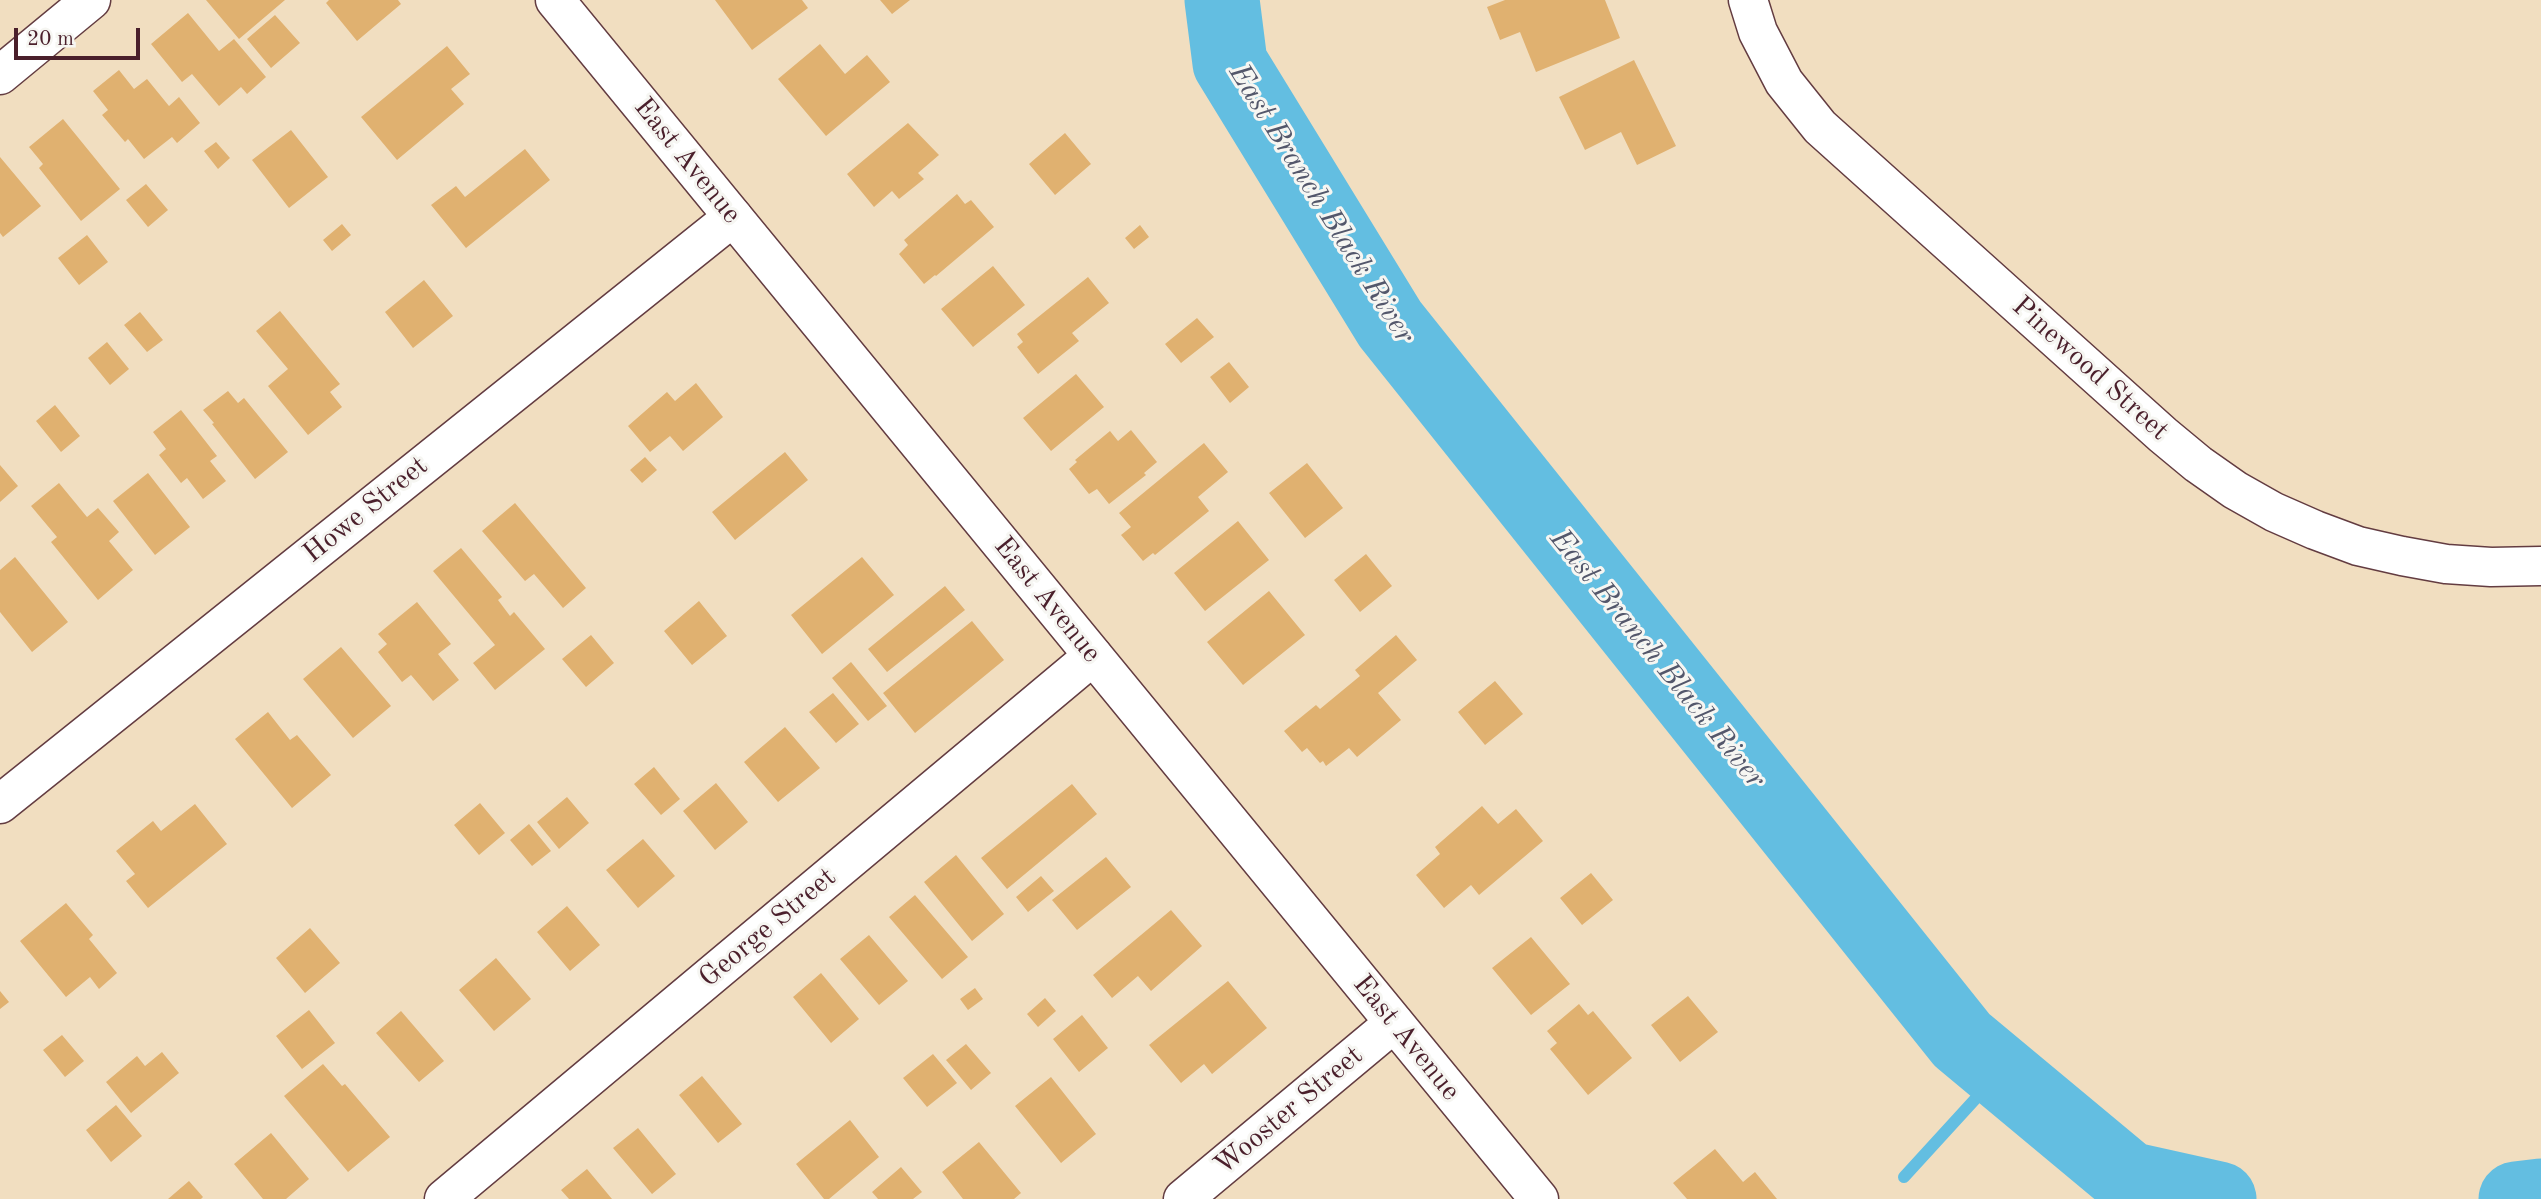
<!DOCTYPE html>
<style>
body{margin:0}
#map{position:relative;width:2541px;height:1199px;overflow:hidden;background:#f1dec0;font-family:"Old Standard TT",serif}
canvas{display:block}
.scale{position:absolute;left:14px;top:28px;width:126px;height:32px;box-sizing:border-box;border:4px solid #4a1f2b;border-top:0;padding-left:9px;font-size:21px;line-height:24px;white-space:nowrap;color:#4a1f2b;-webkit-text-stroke:5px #f6f6f2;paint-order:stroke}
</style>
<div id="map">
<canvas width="2541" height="1199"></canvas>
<div class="scale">20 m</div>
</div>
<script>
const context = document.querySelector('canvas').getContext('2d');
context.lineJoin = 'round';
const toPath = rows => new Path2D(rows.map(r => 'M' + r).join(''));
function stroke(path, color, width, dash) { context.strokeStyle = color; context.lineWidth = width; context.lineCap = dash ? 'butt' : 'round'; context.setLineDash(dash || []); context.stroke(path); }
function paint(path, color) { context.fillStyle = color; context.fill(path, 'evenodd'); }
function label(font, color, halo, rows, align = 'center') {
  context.font = font + ' "Old Standard TT",serif'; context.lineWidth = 6; context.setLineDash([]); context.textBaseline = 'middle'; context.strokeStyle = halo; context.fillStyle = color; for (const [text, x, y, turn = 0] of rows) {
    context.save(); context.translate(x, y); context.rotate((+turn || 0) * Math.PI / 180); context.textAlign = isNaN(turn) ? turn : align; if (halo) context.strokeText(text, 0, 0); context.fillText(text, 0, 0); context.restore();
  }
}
stroke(toPath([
 [1904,1177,2000,1072]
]), '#63bee1', 12);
stroke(toPath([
 [1222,0,1230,63,1390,324,1962,1040,2129,1179,2219,1199],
 [2516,1199,2541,1196]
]), '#63bee1', 75);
paint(toPath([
 [206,0,285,0,239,39],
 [329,0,398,0,401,4,357,41,326,3],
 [715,0,802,0,808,8,752,50],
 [880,0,910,0,892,14],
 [1505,0,1605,0,1620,38,1536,72,1520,32,1500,40,1487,7],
 [188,13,219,51,234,39,266,77,247,94,241,87,219,106,192,74,182,82,151,44],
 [275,15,300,43,271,68,247,39],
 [820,44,845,74,867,55,890,82,826,136,778,79],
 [447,46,470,74,451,89,464,104,397,160,361,117],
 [1634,60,1676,146,1637,165,1621,132,1585,150,1559,97],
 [119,70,134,89,147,79,169,106,179,97,200,123,177,143,172,137,144,159,128,139,125,142,102,115,108,110,93,91],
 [63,119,120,189,81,221,39,168,43,164,29,147],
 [908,123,939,155,918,173,924,179,899,199,892,191,874,207,847,174],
 [291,130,328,177,289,208,252,160],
 [1065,133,1091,164,1055,195,1029,164],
 [216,142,230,158,218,169,204,151],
 [525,149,550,180,466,248,431,205,456,186,465,197],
 [0,157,41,206,3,237,0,233],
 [146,184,168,210,148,227,126,200],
 [957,194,965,204,971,200,994,227,936,276,935,275,924,284,899,254,908,245,904,240],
 [342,224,351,235,332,251,323,240],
 [1140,225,1149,237,1134,249,1125,238],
 [87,235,108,262,79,285,58,258],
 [993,266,1025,305,973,347,941,309],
 [1088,277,1109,303,1072,333,1079,341,1038,374,1017,347,1023,342,1017,334],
 [424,280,453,316,413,348,385,312],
 [280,311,340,384,330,392,342,407,308,435,268,386,288,369,256,331],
 [140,312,163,340,147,352,124,325],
 [1197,318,1214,337,1181,363,1165,344],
 [107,342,129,369,110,385,88,358],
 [1229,362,1249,387,1230,403,1210,377],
 [1076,374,1104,407,1051,451,1023,418],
 [696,383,723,417,683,451,670,436,650,452,628,426,667,392,675,401],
 [228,391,238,403,244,398,288,452,255,479,212,424,214,423,203,410],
 [55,405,80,436,61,452,36,421],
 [181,410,217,456,210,461,226,481,203,499,187,478,181,483,159,455,166,449,153,432],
 [1131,430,1157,462,1144,473,1146,475,1109,504,1097,489,1089,494,1069,469,1077,462,1075,460,1110,431,1118,441],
 [1204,443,1228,472,1198,497,1209,511,1155,555,1153,553,1143,561,1121,535,1131,527,1119,513],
 [785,452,808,480,735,540,712,512],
 [645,457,657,470,642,483,630,470],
 [1307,463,1343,508,1305,538,1269,493],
 [0,465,18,486,0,502],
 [148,473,190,527,155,555,113,501],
 [59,483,87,517,98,508,119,532,109,541,133,570,98,600,51,542,57,537,31,506],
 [515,503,586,588,563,608,534,574,525,581,482,531],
 [1238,521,1269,560,1205,611,1174,573],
 [461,548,502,597,498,600,510,616,514,612,545,649,495,690,473,663,495,645,433,571],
 [1366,554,1392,586,1360,612,1334,580],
 [15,557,68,622,32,652,0,612,0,570],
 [862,557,894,595,822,654,791,615],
 [945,586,965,610,887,672,868,649],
 [1269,591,1305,635,1243,685,1207,642],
 [699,601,727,636,692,665,664,631],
 [417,602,451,644,438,654,459,680,433,701,411,675,402,682,378,652,387,644,378,634],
 [972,621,1004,660,915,733,883,693],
 [591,635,614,663,586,687,562,659],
 [1396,635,1417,660,1378,693,1401,720,1357,757,1349,748,1326,766,1323,761,1320,763,1307,748,1302,752,1284,731,1316,705,1320,709,1360,676,1355,670],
 [341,647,391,706,353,738,303,679],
 [851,662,887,706,868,721,832,678],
 [1495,681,1523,714,1485,745,1458,712],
 [833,693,859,724,836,743,809,712],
 [268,712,290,740,297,735,331,775,292,808,235,739],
 [785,727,820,768,778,802,744,762],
 [654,767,680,799,661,815,634,784],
 [716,783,748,822,715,850,683,811],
 [1072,784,1097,814,1007,889,981,858],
 [567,797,589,823,559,849,537,822],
 [480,803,505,833,479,855,454,825],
 [195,804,227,844,148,908,126,881,135,874,116,851,153,821,161,831],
 [1482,806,1498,824,1516,809,1543,841,1479,895,1471,885,1444,908,1416,875,1440,854,1435,847],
 [529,824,551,851,532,866,510,840],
 [643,839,675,876,638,908,606,870],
 [956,855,1004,914,972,941,924,882],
 [1106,857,1131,887,1077,930,1052,900],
 [1591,873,1613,900,1582,925,1560,898],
 [1041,876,1054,891,1028,912,1016,897],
 [915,895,968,957,942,979,889,917],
 [66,903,93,935,89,939,117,973,99,989,90,977,66,997,20,941],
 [567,906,600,945,570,971,537,932],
 [1171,910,1202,946,1151,991,1138,976,1112,998,1093,975],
 [310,928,340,963,305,993,276,958],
 [869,935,908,981,879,1005,840,959],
 [1531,937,1570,984,1531,1015,1492,968],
 [496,958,531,999,494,1031,459,990],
 [821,973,859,1019,831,1043,793,997],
 [1228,981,1267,1028,1212,1074,1204,1064,1181,1083,1149,1045],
 [975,988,983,999,968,1010,960,999],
 [0,991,9,1002,0,1009],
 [1688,996,1718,1032,1680,1062,1651,1025],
 [1045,998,1056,1011,1038,1027,1027,1014],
 [1579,1004,1588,1015,1593,1011,1632,1058,1588,1095,1550,1049,1557,1043,1547,1031],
 [309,1010,335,1043,302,1069,276,1036],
 [401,1011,444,1061,419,1082,376,1033],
 [1082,1015,1108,1048,1079,1072,1053,1039],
 [62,1035,84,1061,65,1077,43,1050],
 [966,1044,991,1073,971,1090,946,1060],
 [162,1052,179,1073,131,1113,106,1082,137,1056,145,1066],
 [933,1054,957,1083,927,1107,903,1078],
 [323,1064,342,1086,345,1084,390,1137,348,1172,284,1096],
 [702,1076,742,1124,718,1143,679,1095],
 [1051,1077,1096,1134,1061,1163,1015,1106],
 [116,1105,142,1136,111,1162,86,1130],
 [850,1120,879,1157,829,1199,824,1199,796,1164],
 [638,1128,676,1174,652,1194,613,1148],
 [271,1133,309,1179,286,1199,263,1199,234,1164],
 [979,1142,1021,1193,1014,1199,963,1199,942,1172],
 [1715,1149,1743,1182,1755,1172,1777,1199,1687,1199,1673,1183],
 [901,1167,922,1192,913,1199,878,1199,872,1192],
 [587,1169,612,1199,569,1199,561,1190],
 [189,1181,203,1197,201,1199,168,1199]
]), '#e0b170');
const street = toPath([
 [1748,0,1758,32,1784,82,1820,127,2163,435,2198,464,2235,490,2274,512,2315,530,2358,546,2402,556,2446,564,2491,567,2541,566],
 [0,75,91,0],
 [0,804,733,217],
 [444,1199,1093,656],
 [1183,1199,1394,1023]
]);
const secondary = toPath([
 [555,0,1539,1199]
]);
stroke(street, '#633c41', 41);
stroke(secondary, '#633c41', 41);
stroke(street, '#fff', 38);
stroke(secondary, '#fff', 38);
label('28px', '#4a1f2b', '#f6f6f2', [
 ["East Avenue",687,161,51],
 ["Pinewood Street",2090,369,42],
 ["Howe Street",366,510,-39],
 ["East Avenue",1047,600,51],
 ["George Street",768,928,-40],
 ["East Avenue",1406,1038,51],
 ["Wooster Street",1289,1111,-40]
]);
label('italic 30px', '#53576b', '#f6f6f2', [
 ["East Branch Black River",1321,204,58],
 ["East Branch Black River",1657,659,51]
]);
</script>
